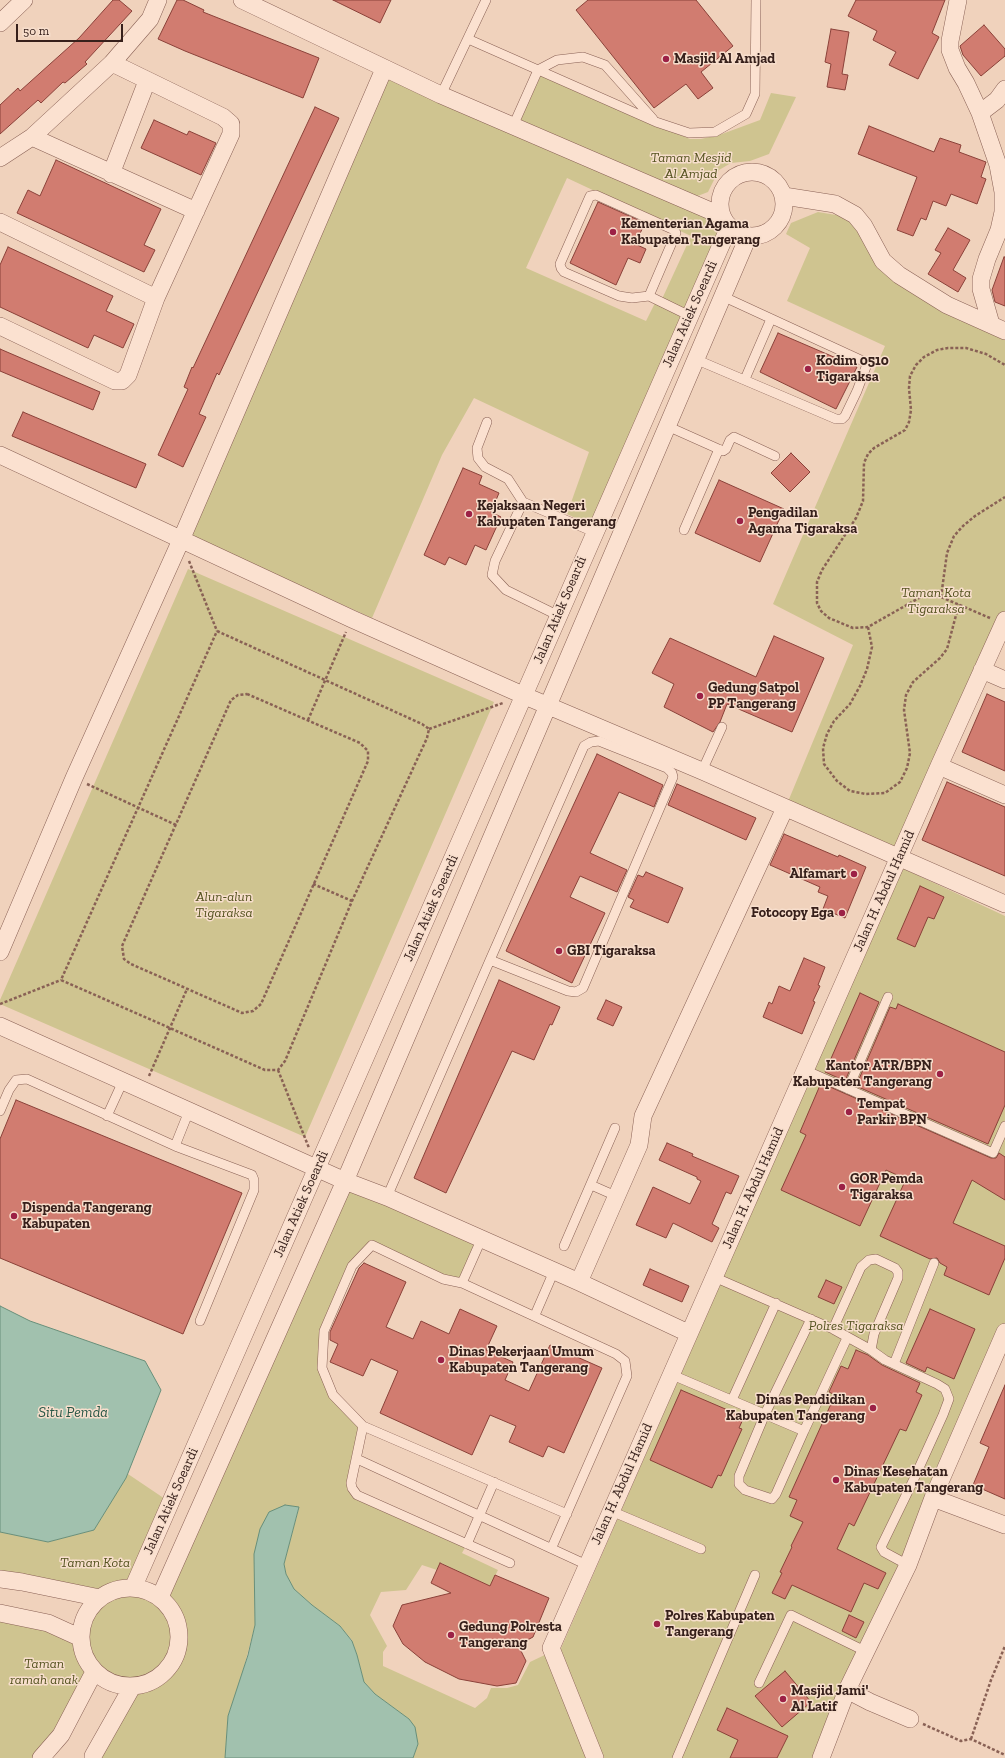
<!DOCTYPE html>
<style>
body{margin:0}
#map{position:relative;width:1005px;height:1758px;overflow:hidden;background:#f0d2bc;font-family:"Zilla Slab",serif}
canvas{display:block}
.scale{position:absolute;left:16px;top:24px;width:107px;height:18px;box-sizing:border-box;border:2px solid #37201b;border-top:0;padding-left:5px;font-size:12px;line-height:14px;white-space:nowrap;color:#37201b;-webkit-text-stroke:3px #f7decc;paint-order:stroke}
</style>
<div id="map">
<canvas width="1005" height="1758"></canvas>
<div class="scale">50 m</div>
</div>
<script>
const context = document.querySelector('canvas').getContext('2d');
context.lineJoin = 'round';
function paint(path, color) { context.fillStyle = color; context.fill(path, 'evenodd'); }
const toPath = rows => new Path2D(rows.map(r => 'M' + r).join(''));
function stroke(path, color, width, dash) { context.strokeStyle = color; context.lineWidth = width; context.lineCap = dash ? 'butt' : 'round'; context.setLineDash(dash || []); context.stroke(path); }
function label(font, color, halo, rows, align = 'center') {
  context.font = font + ' "Zilla Slab",serif'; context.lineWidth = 3; context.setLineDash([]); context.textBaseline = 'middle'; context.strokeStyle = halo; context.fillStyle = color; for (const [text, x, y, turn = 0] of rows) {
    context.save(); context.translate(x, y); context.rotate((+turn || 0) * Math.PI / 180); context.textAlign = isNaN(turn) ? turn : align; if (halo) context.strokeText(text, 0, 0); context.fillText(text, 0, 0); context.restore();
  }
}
paint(toPath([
 [385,71,718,216,725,228,690,313,662,299,691,236,567,178,526,268,646,321,655,303,687,318,594,527,567,514,589,452,474,398,442,455,372,618,188,535],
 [541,75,690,139,701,139,722,134,760,120,771,93,796,97,769,154,750,161,731,163,719,170,708,192,695,197,520,121],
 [818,212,842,216,853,224,944,311,1005,340,1005,616,899,854,787,804,853,645,773,604,885,346,787,301,810,248,786,234,791,223],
 [188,569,494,702,305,1137,0,1004,0,1000],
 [902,868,1005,916,1005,1338,821,1758,599,1758,559,1653],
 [345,1181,481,1240,462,1283,372,1245,352,1266,324,1331,322,1368,333,1395,363,1426,352,1488,467,1544,462,1553,498,1570,490,1586,441,1563,437,1570,422,1565,406,1590,381,1592,370,1615,387,1646,383,1652,383,1666,475,1708,487,1698,491,1688,507,1688,518,1685,530,1662,551,1652,594,1758,413,1758,418,1744,409,1719,375,1694,364,1682,357,1655,352,1640,340,1626,312,1605,294,1589,286,1574,284,1564,299,1508,285,1505,254,1554,255,1625,243,1671,228,1716,225,1758,93,1758,132,1687,116,1685,94,1672,41,1758,0,1758,0,1613,81,1638,82,1623,89,1609,99,1598,0,1579,0,1532,48,1542,94,1530,128,1474,171,1503,134,1588,147,1591,159,1597]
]), '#cfc490');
const water = toPath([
 [0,1306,30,1321,145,1361,161,1390,126,1478,94,1530,48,1542,0,1532,0,1306],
 [285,1505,299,1507,284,1564,286,1574,294,1589,312,1605,340,1626,352,1641,357,1655,364,1682,375,1694,409,1719,415,1727,418,1744,413,1758,225,1758,228,1716,248,1655,255,1625,254,1554,260,1529,269,1512,285,1505]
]);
paint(water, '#a1c1ae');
stroke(water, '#688f7a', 1);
const building = toPath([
 [113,0,119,0,132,11,85,62,87,64,65,83,63,82,41,103,38,100,0,134,0,105,18,88,20,91,79,38,113,0],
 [177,0,183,0,204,10,203,12,319,58,303,98,185,51,158,39,177,0],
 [333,0,391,0,380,23,333,0],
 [588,0,696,0,733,46,701,72,713,88,698,99,686,84,654,108,576,10,588,0],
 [856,0,945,0,932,33,939,37,918,79,889,65,896,52,873,40,877,31,848,16,856,0],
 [984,25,1005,49,1005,56,981,76,963,55,960,46,984,25],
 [831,29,849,32,842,74,848,75,845,90,827,87,831,64,825,62,831,29],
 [315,107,339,118,219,375,217,373,199,414,206,417,183,467,158,455,188,389,184,387,192,367,193,368,315,107],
 [154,120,187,135,189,131,216,143,201,175,141,148,154,120],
 [869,126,934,152,940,138,961,145,959,152,986,162,981,177,986,179,977,204,951,194,946,206,933,201,926,220,921,218,913,236,897,230,917,177,858,154,869,126],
 [56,160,161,209,144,245,155,250,144,272,17,213,28,190,40,196,56,160],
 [598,202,645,223,635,244,646,249,640,263,628,258,616,285,570,263,598,202],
 [948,228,970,240,953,270,966,278,958,292,928,274,941,253,935,250,948,228],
 [8,247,113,296,106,311,134,324,123,348,94,335,88,348,0,307,0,265,8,247],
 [1004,257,1005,257,1005,306,995,302,992,290,1004,257],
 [778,333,857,367,836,409,760,372,778,333],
 [0,349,100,392,93,410,0,371,0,349],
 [23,412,146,464,136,488,12,436,23,412],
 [791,453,810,472,790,492,771,473,791,453],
 [463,468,482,476,479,484,499,493,491,512,501,517,486,550,475,545,466,565,449,557,445,565,424,555,463,468],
 [719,480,784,509,760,562,695,533,719,480],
 [774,636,824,658,792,732,727,704,720,722,713,732,664,707,674,684,652,673,670,638,756,677,774,636],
 [987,694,1005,702,1005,771,962,752,987,694],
 [597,754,663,785,654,807,619,792,590,853,627,870,617,892,580,876,570,897,605,913,572,983,506,951,597,754],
 [947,782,1005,807,1005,876,922,840,947,782],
 [677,784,756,818,746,840,668,805,677,784],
 [784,834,838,857,839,855,866,867,845,918,823,909,828,896,818,892,820,887,770,865,784,834],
 [646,872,683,888,668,923,630,907,634,900,628,897,638,875,643,877,646,872],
 [920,886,944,897,934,919,928,917,915,947,897,939,920,886],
 [804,958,825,967,818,985,820,986,813,1001,815,1002,802,1034,763,1017,769,1002,772,1004,779,986,790,991,804,958],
 [499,980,560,1007,552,1025,550,1024,534,1060,512,1051,446,1193,414,1178,499,980],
 [860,993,879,1002,845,1081,825,1072,860,993],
 [606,1000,622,1007,613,1026,597,1019,606,1000],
 [898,1004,1005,1052,1005,1105,988,1144,856,1086,890,1007,896,1009,898,1004],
 [821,1083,991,1158,996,1158,999,1153,1005,1157,1005,1200,972,1180,953,1223,1005,1246,1005,1258,989,1295,944,1275,947,1267,940,1263,937,1258,930,1259,880,1236,906,1179,886,1170,860,1226,781,1190,806,1135,800,1132,821,1083],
 [16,1100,242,1193,183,1334,0,1258,0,1139,16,1100],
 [667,1143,693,1154,692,1156,739,1176,731,1194,726,1192,712,1224,719,1228,712,1242,673,1223,666,1238,636,1225,653,1187,690,1204,701,1181,697,1179,697,1177,659,1160,667,1143],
 [364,1263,406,1282,386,1327,413,1339,421,1321,449,1334,460,1309,497,1326,486,1350,513,1362,505,1380,529,1391,550,1345,602,1368,564,1453,548,1446,543,1457,509,1442,516,1426,490,1415,472,1455,380,1413,398,1371,371,1359,363,1376,330,1362,338,1344,330,1340,330,1332,359,1268,364,1263],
 [650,1269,689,1286,682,1302,643,1285,650,1269],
 [826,1280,842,1287,834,1304,818,1297,826,1280],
 [930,1309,975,1329,954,1379,927,1367,925,1372,906,1363,930,1309],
 [856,1350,868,1355,882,1365,920,1383,916,1392,922,1395,906,1431,900,1429,854,1526,849,1523,837,1549,886,1573,878,1589,864,1583,851,1612,792,1585,785,1599,772,1593,782,1573,780,1572,792,1547,791,1546,803,1522,790,1516,797,1500,789,1497,835,1395,829,1392,841,1366,848,1369,856,1350],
 [1005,1385,1005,1499,973,1485,989,1447,980,1443,1005,1385],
 [681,1390,744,1417,739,1428,742,1429,721,1476,718,1475,712,1488,650,1460,681,1390],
 [440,1563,490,1586,495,1575,549,1598,533,1637,518,1645,526,1661,516,1683,497,1686,459,1679,425,1662,403,1644,393,1626,402,1605,451,1593,431,1583,440,1563],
 [849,1615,864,1622,856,1638,842,1631,849,1615],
 [785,1671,811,1702,782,1727,755,1696,785,1671],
 [727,1708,788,1736,777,1758,730,1758,738,1740,717,1730,727,1708]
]);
paint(building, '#d17c70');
stroke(building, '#8a4139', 1);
const service = toPath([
 [468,39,656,122,689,133,715,132,746,114,755,94,756,0],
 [441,95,486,0],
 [513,126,538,70,557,60,583,57,605,65,653,119],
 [649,296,676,233,674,230,596,195,590,196,560,264,561,268,564,272,619,296,632,298,649,296,690,316],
 [695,359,836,419,842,419,845,416,857,391,866,367,866,363,863,361,722,296],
 [745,379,771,319],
 [487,422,477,448,478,458,485,467,508,479,523,502],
 [667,426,723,451,726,449,730,440,734,437,775,456],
 [684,530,719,449],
 [557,615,506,590,492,575,495,561,523,502,594,532],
 [702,771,722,727],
 [805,1070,993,1153,1005,1126],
 [848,1089,888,997],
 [0,1111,9,1090,16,1080,27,1079,175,1146,252,1175,254,1180,254,1190,200,1321],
 [107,1116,123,1081],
 [175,1146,189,1111],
 [591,1185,616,1196],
 [387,1197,490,960,584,746,591,742,599,741,667,768,672,773,673,777,583,988,576,992,568,991,490,960],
 [481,1240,462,1283,616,1354,625,1361,627,1376,552,1547],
 [564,1246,615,1128],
 [714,1277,833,1329,871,1350,874,1334,898,1278,898,1272,895,1268,876,1259,869,1260,861,1267,833,1329],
 [462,1283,443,1279,372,1245,352,1266,324,1331,322,1368,333,1395,363,1426,567,1514],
 [535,1315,554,1271],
 [871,1350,885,1360,937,1384,945,1389,949,1399,943,1415,913,1481,881,1547,884,1552,908,1565],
 [894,1364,934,1263],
 [670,1374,804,1431,847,1338],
 [732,1400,776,1303],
 [363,1426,351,1483,352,1488,357,1495,510,1563],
 [804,1431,776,1494,772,1499,745,1490,739,1484,739,1476,765,1414,811,1319],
 [357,1459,587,1565],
 [611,1511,701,1549],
 [467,1544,494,1482],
 [759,1683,791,1615,867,1652],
 [677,1758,755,1575]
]);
const minor = toPath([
 [242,0,441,95,720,215],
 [958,0,950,41,950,50,957,68,966,83,980,113,998,165,1003,192,1003,212,999,230,987,259,981,279,981,289,991,324],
 [0,23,24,0],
 [980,113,997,100,1005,89],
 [32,137,196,211],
 [0,158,32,137,112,63,150,19,158,0],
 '720 204a32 32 0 1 1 64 0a32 32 0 1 1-64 0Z',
 [111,174,147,81],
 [784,196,835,204,855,215,864,226,883,261,899,275,947,305,1005,331],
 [0,222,156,298],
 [0,326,115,381,122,381,128,375,156,298,231,134,231,124,223,117,112,63],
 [0,455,352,619,525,696,702,771,1005,904],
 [982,670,1005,680],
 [939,766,1005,795],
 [0,952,74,778,181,540,384,69],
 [0,1026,345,1181,387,1197,579,1282,688,1333],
 [579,1282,639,1145,643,1116,785,808],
 [933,1498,1005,1525],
 [0,1579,22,1582,100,1598],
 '81 1637a49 49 0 1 1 98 0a49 49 0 1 1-98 0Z',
 [133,1588,729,227],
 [160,1597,345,1181,748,237],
 [0,1613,48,1623,81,1638],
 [847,1690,870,1702,910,1719],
 [41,1758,61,1735,94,1672],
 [93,1758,93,1756,132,1687],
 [595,1758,551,1648,939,766,1005,620],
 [821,1758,847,1690,908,1565,933,1498,1005,1332]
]);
stroke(service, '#896155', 10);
stroke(minor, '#896155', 18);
stroke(toPath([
 [189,561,217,631],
 [941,597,947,553,954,536,963,526,975,516,1005,497],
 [990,618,941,597,926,594,868,627,853,628,829,618,821,611,817,603,817,582,822,570,856,518,863,501,864,463,868,454,874,448,905,430,909,422,911,410,909,388,910,376,916,365,924,357,937,350,948,348,966,348,986,354,1005,365],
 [868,627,872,647,867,669,860,686,850,704,834,721,827,734,823,748,824,764,837,781,850,791,866,794,885,793,900,782,907,768,910,753,904,710,906,695,913,682,940,658,947,649,959,604],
 [217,631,422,724,429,729,427,738,352,901,285,1061,278,1070,265,1070,61,980,217,631],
 [247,694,360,743,368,751,368,761,261,1004,253,1011,242,1013,131,964,124,959,122,946,231,700,238,695,247,694],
 [308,720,346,632],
 [429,729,503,703],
 [87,784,176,825],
 [313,884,352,901],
 [0,1004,61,980],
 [278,1070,309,1148],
 [149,1076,187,989],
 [923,1724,961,1741,971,1739,1005,1755],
 [971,1739,991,1680,1005,1646]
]), '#896155', 2.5, [3, 2]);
stroke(service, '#fbe1d0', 9);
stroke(minor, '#fbe1d0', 17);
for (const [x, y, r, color] of [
 [666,59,4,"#9c2146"],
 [613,232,4,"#9c2146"],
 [808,369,4,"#9c2146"],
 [469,514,4,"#9c2146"],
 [740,521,4,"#9c2146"],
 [700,696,4,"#9c2146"],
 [854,874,4,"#9c2146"],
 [842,913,4,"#9c2146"],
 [559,951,4,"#9c2146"],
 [940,1074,4,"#9c2146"],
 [849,1112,4,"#9c2146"],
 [842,1187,4,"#9c2146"],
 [14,1216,4,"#9c2146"],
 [441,1360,4,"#9c2146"],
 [873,1408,4,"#9c2146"],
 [836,1480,4,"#9c2146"],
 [657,1624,4,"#9c2146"],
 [451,1635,4,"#9c2146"],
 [783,1699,4,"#9c2146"]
]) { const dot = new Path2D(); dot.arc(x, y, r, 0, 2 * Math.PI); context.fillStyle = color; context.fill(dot); stroke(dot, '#f7decc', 1.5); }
label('bold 14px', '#37201b', '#f7decc', [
 ["Masjid Al Amjad",674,59],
 ["Kementerian Agama",621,224],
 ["Kabupaten Tangerang",621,240],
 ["Kodim 0510",816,361],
 ["Tigaraksa",816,377],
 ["Kejaksaan Negeri",477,506],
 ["Kabupaten Tangerang",477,522],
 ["Pengadilan",748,513],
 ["Agama Tigaraksa",748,529],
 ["Gedung Satpol",708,688],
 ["PP Tangerang",708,704],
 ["Alfamart",846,874,"right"],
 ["Fotocopy Ega",834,913,"right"],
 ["GBI Tigaraksa",567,951],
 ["Kantor ATR/BPN",932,1066,"right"],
 ["Kabupaten Tangerang",932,1082,"right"],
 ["Tempat",857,1104],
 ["Parkir BPN",857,1120],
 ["GOR Pemda",850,1179],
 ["Tigaraksa",850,1195],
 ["Dispenda Tangerang",22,1208],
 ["Kabupaten",22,1224],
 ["Dinas Pekerjaan Umum",449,1352],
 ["Kabupaten Tangerang",449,1368],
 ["Dinas Pendidikan",865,1400,"right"],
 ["Kabupaten Tangerang",865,1416,"right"],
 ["Dinas Kesehatan",844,1472],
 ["Kabupaten Tangerang",844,1488],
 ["Polres Kabupaten",665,1616],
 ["Tangerang",665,1632],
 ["Gedung Polresta",459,1627],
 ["Tangerang",459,1643],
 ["Masjid Jami'",791,1691],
 ["Al Latif",791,1707]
], 'left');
label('italic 14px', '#555320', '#f7decc', [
 ["Taman Mesjid",691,158],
 ["Al Amjad",691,174],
 ["Taman Kota",936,593],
 ["Tigaraksa",936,609],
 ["Alun-alun",224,897],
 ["Tigaraksa",224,913],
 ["Polres Tigaraksa",856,1326],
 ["Taman Kota",95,1563],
 ["Taman",44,1664],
 ["ramah anak",44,1680]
]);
label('14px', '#37201b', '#f7decc', [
 ["Jalan Atiek Soeardi",690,314,-66],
 ["Jalan Atiek Soeardi",560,610,-67],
 ["Jalan H. Abdul Hamid",884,891,-66],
 ["Jalan Atiek Soeardi",431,908,-66],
 ["Jalan H. Abdul Hamid",753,1188,-66],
 ["Jalan Atiek Soeardi",301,1204,-66],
 ["Jalan H. Abdul Hamid",622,1484,-66],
 ["Jalan Atiek Soeardi",171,1501,-66]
]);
label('italic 15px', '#295847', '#f7decc', [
 ["Situ Pemda",73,1413]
]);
</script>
